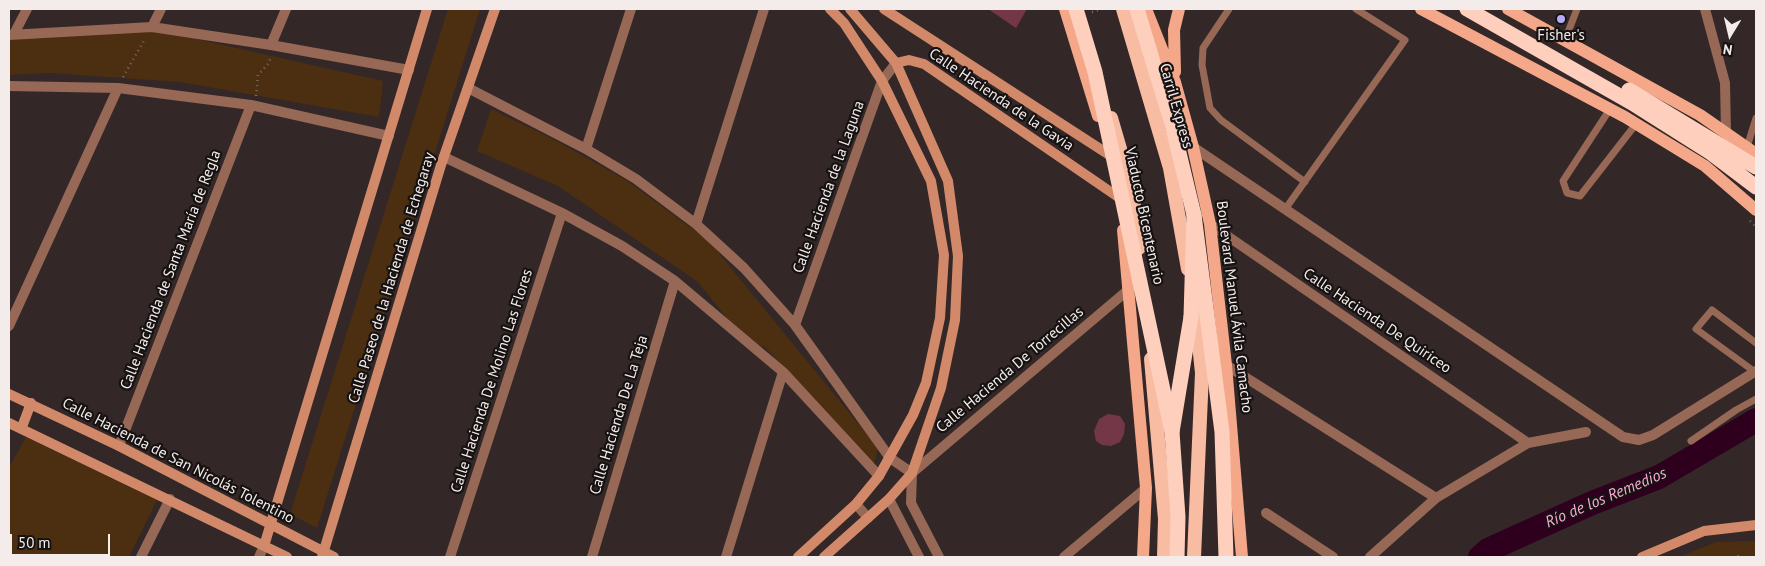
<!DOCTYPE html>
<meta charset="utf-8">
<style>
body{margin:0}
#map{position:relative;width:1765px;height:566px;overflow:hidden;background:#332827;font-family:"PT Sans",sans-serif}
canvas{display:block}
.frame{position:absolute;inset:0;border:10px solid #f3eceb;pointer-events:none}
.north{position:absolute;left:1705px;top:10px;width:50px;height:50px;-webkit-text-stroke:4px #171212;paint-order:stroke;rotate:189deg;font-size:14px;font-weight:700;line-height:20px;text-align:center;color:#f3eceb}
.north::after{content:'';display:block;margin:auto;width:18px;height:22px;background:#f3eceb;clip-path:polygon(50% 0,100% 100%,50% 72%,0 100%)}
.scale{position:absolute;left:10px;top:534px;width:100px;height:22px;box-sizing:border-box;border:2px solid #f3eceb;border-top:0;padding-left:6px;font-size:15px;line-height:18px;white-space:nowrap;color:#f3eceb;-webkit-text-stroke:4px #171212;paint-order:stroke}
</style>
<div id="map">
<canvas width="1765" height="566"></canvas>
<div class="frame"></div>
<div class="north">N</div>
<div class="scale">50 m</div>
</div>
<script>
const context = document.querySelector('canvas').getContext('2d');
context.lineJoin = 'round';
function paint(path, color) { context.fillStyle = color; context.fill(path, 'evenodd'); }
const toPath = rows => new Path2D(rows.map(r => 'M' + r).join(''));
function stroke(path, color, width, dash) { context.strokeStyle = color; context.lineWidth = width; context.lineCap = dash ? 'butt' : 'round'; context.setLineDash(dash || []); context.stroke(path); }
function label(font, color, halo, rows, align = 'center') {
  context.font = font + ' "PT Sans",sans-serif'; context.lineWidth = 4.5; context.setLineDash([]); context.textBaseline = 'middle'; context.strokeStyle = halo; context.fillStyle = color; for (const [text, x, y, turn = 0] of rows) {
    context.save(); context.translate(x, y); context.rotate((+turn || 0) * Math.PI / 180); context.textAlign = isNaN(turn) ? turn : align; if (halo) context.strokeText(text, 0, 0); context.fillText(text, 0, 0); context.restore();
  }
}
paint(toPath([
 [448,9,480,9,317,528,290,514],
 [152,29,383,81,379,117,180,82,50,73,9,75,9,37],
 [491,109,553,139,626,180,709,241,878,448,872,472,766,348,743,338,698,282,558,186,477,151],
 [26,437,157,500,129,557,9,557,9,468],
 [1756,541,1756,557,1679,557,1716,542]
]), '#4c2e11');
stroke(toPath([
 [1480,557,1488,550,1592,503,1659,477,1756,420]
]), '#2e001e', 24);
paint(toPath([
 [988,9,1027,9,1016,28],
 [1108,414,1120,416,1125,424,1124,434,1120,442,1111,446,1102,445,1096,441,1094,431,1099,419]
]), '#743747');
stroke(toPath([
 [123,77,145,39],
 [256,96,258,75,269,63,271,56],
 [1750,221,1756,227],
 [1733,557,1737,555,1739,557]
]), '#776d6c', 2.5, [1, 4]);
stroke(toPath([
 [1229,9,1203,48,1202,65,1210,108,1221,120,1305,182],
 [1565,40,1577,9],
 [1610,109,1563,181,1567,193,1580,196,1636,124],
 [1747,147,1756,118],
 [1286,208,1405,40,1356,9],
 [1755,372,1696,329,1712,310,1756,343],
 [1691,441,1736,410,1756,399]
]), '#966855', 7);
stroke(toPath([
 [1705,9,1725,83,1726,131],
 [152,27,161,9],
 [14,34,27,9],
 [9,35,152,27,271,45,409,70],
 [271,45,286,9],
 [9,86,118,88,251,105,389,136],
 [468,88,586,149,636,179,696,224,744,268,795,325,890,458,912,473],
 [1193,147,1623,437,1639,440,1653,435,1756,371],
 [586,149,631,9],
 [444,157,562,213,622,246,675,281,783,372,879,476],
 [696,224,764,9],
 [1210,224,1528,443],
 [795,325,882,81,896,63],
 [9,326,118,88],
 [1226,365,1436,498],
 [119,446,251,105],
 [912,473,1128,290],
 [912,473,911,503,939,557],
 [889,499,919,557],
 [856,504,868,518],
 [1266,513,1333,557],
 [141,557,170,499],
 [259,557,264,546],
 [450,557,562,213],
 [592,557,675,281],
 [726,557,783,372],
 [1064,557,1146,488],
 [1370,557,1436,498,1528,443,1586,432]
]), '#966855', 10);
stroke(toPath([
 [884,9,1111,156],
 [896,63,909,60,924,64,1121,199],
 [9,394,119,446,334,557],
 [9,423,287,557],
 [22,427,31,403],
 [264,546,427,9],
 [322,557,441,165,495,9],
 [798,557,856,504,879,476,913,415,926,383,940,318,944,255,931,181,882,81,844,23,830,9],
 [824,557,889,499,912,473,941,388,955,320,958,256,948,181,896,63,850,9],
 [1642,557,1704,531,1756,525]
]), '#d2896a', 10);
stroke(toPath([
 [1065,9,1098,116],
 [1146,9,1175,82,1193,147,1210,224,1226,365,1242,557],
 [1421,9,1625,117,1705,166,1756,210],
 [1508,9,1700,115,1756,154],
 [1175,72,1174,30,1179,9],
 [1123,230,1146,488,1143,557]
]), '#f4a889', 12);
stroke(toPath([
 [1123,9,1170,168,1188,269],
 [1111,118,1132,190,1139,248],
 [1151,359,1165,519,1164,557],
 [1194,557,1202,373,1195,305]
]), '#f8bca2', 14);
stroke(toPath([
 [1137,9,1173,128,1194,215,1222,432,1226,557],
 [1467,9,1632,103,1711,153,1756,187],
 [1629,90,1756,167],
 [1177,557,1178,517,1172,432,1191,317]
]), '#fdcfbc', 15);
stroke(toPath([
 [1092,12,1102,9]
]), '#776d6c', 2.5, [1, 4]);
stroke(toPath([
 [1076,9,1095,72,1172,432],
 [1191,317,1194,215]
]), '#fdcfbc', 15);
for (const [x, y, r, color] of [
 [1561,19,5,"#b4acf9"]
]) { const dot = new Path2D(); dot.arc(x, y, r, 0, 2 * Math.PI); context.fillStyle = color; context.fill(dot); stroke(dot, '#171212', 2); }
label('15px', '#f3eceb', '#171212', [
 ["Fisher's",1561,36]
]);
label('15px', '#f3eceb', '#171212', [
 ["Calle Hacienda de la Gavia",1001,100,34],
 ["Carril Express",1176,106,74],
 ["Calle Hacienda de la Laguna",829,187,-70],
 ["Viaducto Bicentenario",1144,216,78],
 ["Calle Hacienda de Santa María de Regla",171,270,-69],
 ["Calle Paseo de la Hacienda de Echegaray",392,278,-73],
 ["Boulevard Manuel Ávila Camacho",1234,307,83],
 ["Calle Hacienda De Quiriceo",1377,321,34],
 ["Calle Hacienda De Torrecillas",1010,370,-40],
 ["Calle Hacienda De Molino Las Flores",492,381,-72],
 ["Calle Hacienda De La Teja",619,415,-73],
 ["Calle Hacienda de San Nicolás Tolentino",178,461,27]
]);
label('italic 16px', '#fea8d7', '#171212', [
 ["Río de los Remedios",1606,498,-23]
]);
</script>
